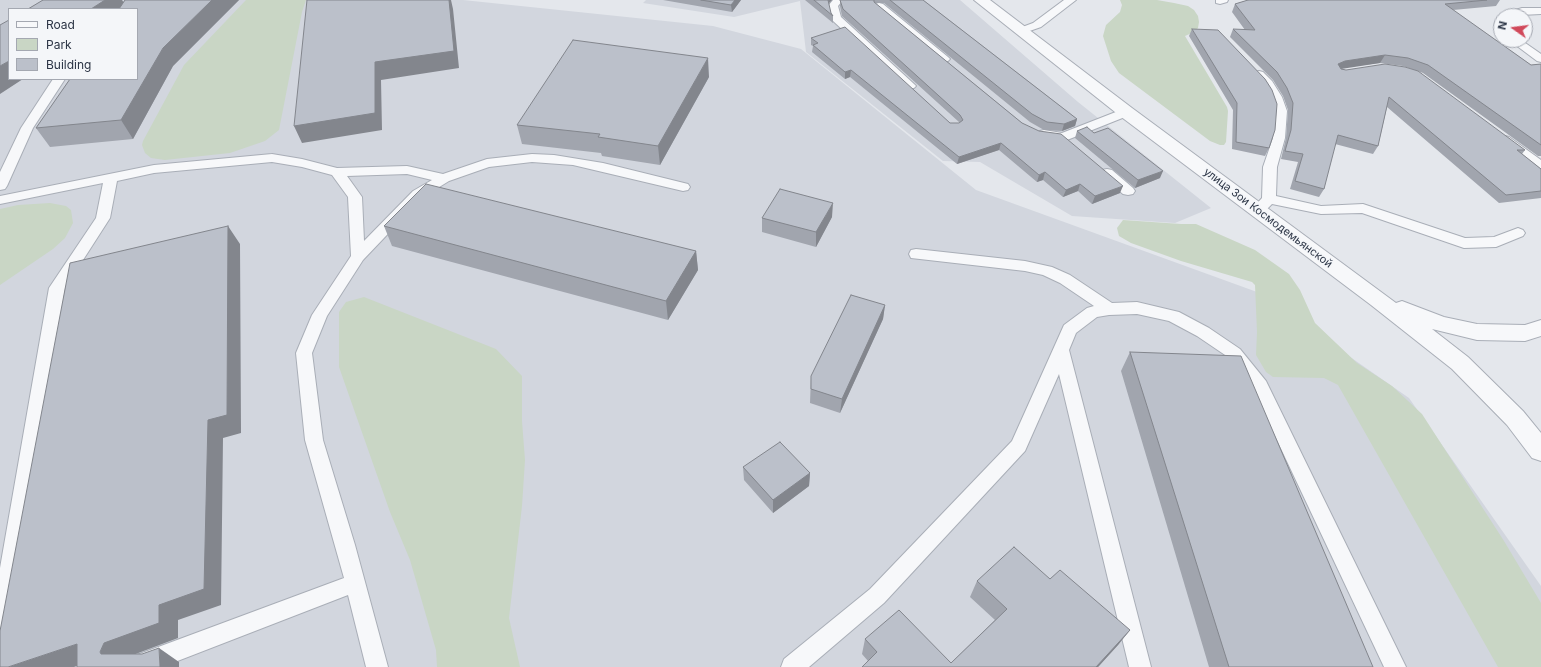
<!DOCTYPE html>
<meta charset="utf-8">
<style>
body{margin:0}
#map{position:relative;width:1541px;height:667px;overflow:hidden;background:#e4e7ec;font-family:Inter,sans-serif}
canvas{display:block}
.legend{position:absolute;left:8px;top:8px;width:130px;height:72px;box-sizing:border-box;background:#f4f6f9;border:1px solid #a4a8b1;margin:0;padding:5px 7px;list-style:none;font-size:12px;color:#2b3445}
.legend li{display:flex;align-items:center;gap:8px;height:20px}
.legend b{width:20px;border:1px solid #a4a8b1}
.north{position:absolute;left:1493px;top:8px;width:40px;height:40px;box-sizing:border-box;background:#f4f6f9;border:1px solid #a4a8b1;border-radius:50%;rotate:284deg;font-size:11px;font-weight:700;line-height:16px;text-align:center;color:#2b3445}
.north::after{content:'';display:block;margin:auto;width:14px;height:18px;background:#d1495b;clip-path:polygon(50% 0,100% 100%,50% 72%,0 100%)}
</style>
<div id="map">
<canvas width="1541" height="667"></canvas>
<ul class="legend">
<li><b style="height:5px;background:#f7f8fa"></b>Road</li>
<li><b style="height:11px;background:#c9d6c5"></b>Park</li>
<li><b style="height:11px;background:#bbc0ca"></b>Building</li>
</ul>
<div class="north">N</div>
</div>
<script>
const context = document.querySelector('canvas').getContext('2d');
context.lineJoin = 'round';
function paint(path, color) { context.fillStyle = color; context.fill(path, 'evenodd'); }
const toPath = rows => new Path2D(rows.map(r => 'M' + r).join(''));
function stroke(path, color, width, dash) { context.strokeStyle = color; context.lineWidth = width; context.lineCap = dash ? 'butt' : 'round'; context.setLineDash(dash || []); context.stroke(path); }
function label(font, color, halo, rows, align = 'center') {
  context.font = font + ' Inter,sans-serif'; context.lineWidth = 3; context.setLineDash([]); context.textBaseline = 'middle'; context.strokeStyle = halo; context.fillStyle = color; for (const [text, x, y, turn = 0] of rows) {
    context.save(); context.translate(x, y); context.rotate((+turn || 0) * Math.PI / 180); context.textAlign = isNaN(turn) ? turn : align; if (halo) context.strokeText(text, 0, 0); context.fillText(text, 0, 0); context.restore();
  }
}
paint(toPath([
 [0,0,463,0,713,26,801,49,976,190,1257,292,1409,398,1541,586,1541,667,0,667],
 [9,9,137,9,137,79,9,79],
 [646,0,960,0,1078,102,1211,208,1175,223,1072,216,980,162,943,161,806,52,800,1,734,17,643,3]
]), '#d2d6de');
paint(toPath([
 [246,0,306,0,302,12,279,130,265,141,230,153,165,160,151,158,145,153,142,145,143,141,184,65],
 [1120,0,1157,0,1174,3,1188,6,1194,10,1198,16,1199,22,1198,28,1194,32,1185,36,1227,107,1228,111,1226,142,1224,145,1220,145,1210,141,1119,73,1111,61,1103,36,1106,25,1120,12,1122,5],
 [50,203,66,206,71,210,73,223,65,238,53,249,0,285,0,209,18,205],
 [1123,220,1181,224,1196,224,1255,250,1289,274,1300,290,1315,323,1357,363,1392,386,1422,414,1504,541,1541,603,1541,667,1498,667,1338,385,1324,378,1273,377,1266,372,1256,355,1257,332,1255,285,1252,282,1181,261,1131,243,1119,236,1117,228],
 [364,297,496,349,522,376,522,421,525,460,522,506,509,618,520,667,437,667,436,650,410,560,390,512,339,367,339,312,346,302]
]), '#c9d6c5');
const service = toPath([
 [833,0,843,0,838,6,841,17,914,84,916,86,914,88,906,88,832,20,828,6,833,0],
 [1064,0,1076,0,1041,27,1021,34,1016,31,1017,29,1033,23,1064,0],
 [1216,0,1228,0,1227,2,1220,4,1216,3,1216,0],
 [879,3,883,4,948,57,950,59,948,61,940,61,875,8,874,6,875,4,879,3],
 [1522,8,1541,8,1541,14,1501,16,1502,14,1522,8],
 [1509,40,1521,40,1541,54,1541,62,1537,61,1509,40],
 [1259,71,1263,72,1272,81,1282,97,1287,111,1285,138,1277,167,1276,196,1321,206,1363,204,1465,238,1494,237,1518,228,1523,230,1525,233,1523,236,1496,247,1464,248,1362,213,1321,214,1272,204,1262,214,1257,215,1252,214,1250,211,1262,198,1263,167,1273,138,1275,111,1270,97,1263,85,1253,74,1255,72,1259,71],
 [53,79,65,79,33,128,7,186,5,189,0,190,0,172,21,128,53,79],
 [1126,108,1130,109,1132,112,1130,115,1067,140,1063,141,1044,138,1040,137,1038,134,1040,131,1044,130,1062,133,1126,108],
 [1505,136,1509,137,1541,160,1541,170,1536,169,1501,143,1499,140,1501,137,1505,136],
 [272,154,302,159,337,168,407,166,443,174,487,159,532,154,554,155,603,163,688,184,690,187,688,190,683,191,573,165,532,162,489,167,449,181,423,197,363,260,327,316,312,353,323,440,355,545,388,667,366,667,348,595,162,667,123,667,126,659,134,656,344,578,305,440,296,353,312,315,351,256,348,197,332,175,302,167,272,162,154,173,117,181,110,218,65,288,11,627,7,634,0,637,0,568,49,288,96,218,103,183,0,204,0,196,154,165,272,154],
 [407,174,432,180,413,191,364,241,362,197,347,176,407,174],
 [1107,169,1112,170,1133,188,1135,191,1133,194,1128,195,1123,194,1102,176,1100,173,1102,170,1107,169],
 [916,249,1025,261,1052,267,1070,275,1112,303,1137,302,1179,312,1209,328,1240,349,1266,381,1406,667,1384,667,1251,385,1228,357,1197,336,1169,321,1137,314,1109,315,1097,317,1076,333,1069,350,1151,667,1129,667,1059,374,1025,451,884,603,809,667,781,667,784,659,870,589,1012,441,1064,325,1087,308,1094,306,1060,283,1043,275,1025,271,911,258,909,254,911,250,916,249]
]);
const minor = toPath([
 [974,0,990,0,1132,108,1396,303,1402,301,1444,317,1477,324,1525,325,1541,320,1541,336,1525,341,1477,340,1432,329,1468,357,1523,411,1541,433,1541,461,1532,458,1507,425,1452,369,1371,305,1120,116,974,0]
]);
stroke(service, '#a9aeb7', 2);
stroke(minor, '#a9aeb7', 2);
paint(service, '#f7f8fa');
paint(minor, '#f7f8fa');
paint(toPath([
 [43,0,122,0,123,2,125,0,239,0,173,66,133,139,50,147,36,128,70,79,137,79,137,9,28,9],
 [663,0,741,0,732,12],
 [805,0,832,0,828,3,831,13,833,16,833,23],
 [840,0,923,0,1077,119,1075,126,1062,131,1044,130,1030,122,884,3,875,3,1022,123,1120,193,1092,204,1078,191,1063,197,1043,180,1037,182,999,150,957,164,850,77,845,79,812,52,813,46,811,45,811,38,950,123,960,123,959,122,842,16,840,6],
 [1248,0,1500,0,1496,6,1453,10,1531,65,1541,64,1541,156,1538,156,1423,73,1403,66,1380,63,1341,68,1525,150,1522,154,1541,169,1541,198,1499,203,1387,107,1378,146,1373,154,1335,144,1324,189,1319,197,1290,189,1298,162,1281,159,1286,138,1288,110,1283,96,1273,80,1230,37,1233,29,1245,30,1232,12,1235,4],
 [1192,29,1269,148,1265,156,1232,149,1233,110,1189,36],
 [709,77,660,165,602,156,601,153,522,144,517,125],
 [1077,131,1094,133,1160,178,1135,188,1075,138],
 [832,217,816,247,762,232,762,218],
 [384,226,696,251,698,270,668,320,392,246],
 [885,305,883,319,840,413,810,403,811,376],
 [1130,352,1373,667,1209,667,1121,371],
 [743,467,810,473,809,486,773,513,744,480],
 [1050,579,1130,630,1118,645,1098,667,868,661,862,654,865,639,951,663,995,620,970,597,977,581]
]), '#a1a5ae');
paint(toPath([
 [105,0,122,0,127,9,91,9],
 [212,0,239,0,173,66,133,139,121,120,163,48],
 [449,0,451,0,453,9,459,68,381,80,382,130,302,143,294,126,375,62],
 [735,0,741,0,732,12,731,5],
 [827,0,832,0,827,5],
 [1385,55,1380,63,1341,69,1338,64,1345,61],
 [708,58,709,77,660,165,658,146],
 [9,61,9,79,23,79,0,94,0,66],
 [851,70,850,77,845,79,845,72],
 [1077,119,1075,126,1062,131,1064,124],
 [1001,143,999,150,957,164,959,157],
 [1163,171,1160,178,1135,188,1138,180],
 [1045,172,1043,180,1037,182,1039,175],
 [1080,184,1078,191,1063,197,1066,190],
 [1123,186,1120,193,1092,204,1095,196],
 [833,203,832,217,816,247,816,232],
 [228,226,240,244,241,433,223,438,221,605,178,620,178,638,125,658,101,654,100,652,104,643,159,605],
 [696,251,698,270,668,320,666,301],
 [885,305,883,319,840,413,842,399],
 [810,473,809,486,773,513,773,500],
 [1130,630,1118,645,1098,667,1096,667],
 [77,644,100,658,74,667,8,667],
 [159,648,179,662,179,667,160,667]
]), '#83868d');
const building = toPath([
 [43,0,105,0,91,9,28,9,43,0],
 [125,0,212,0,163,48,121,120,36,128,70,79,137,79,137,9,119,9,125,0],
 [307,0,449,0,454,51,375,62,375,113,294,126,307,0],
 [701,0,735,0,731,5,701,0],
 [814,0,828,0,831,13,833,16,814,0],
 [840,0,874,0,874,2,1022,123,1039,131,1061,134,1123,186,1095,196,1080,184,1066,190,1045,172,1039,175,1001,143,959,157,851,70,845,72,813,45,818,43,811,38,845,27,950,123,959,123,963,120,960,115,843,9,840,0],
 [890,0,923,0,1077,119,1064,124,1047,122,1032,114,890,0],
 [1248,0,1487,0,1445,4,1531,65,1541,64,1541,145,1428,65,1408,58,1385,55,1345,61,1338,64,1341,69,1346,70,1385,64,1405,67,1418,71,1525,150,1517,150,1541,169,1541,191,1506,195,1389,97,1378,146,1338,135,1324,189,1295,181,1303,154,1285,151,1291,130,1293,103,1287,88,1277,72,1233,29,1255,30,1235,4,1248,0],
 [9,20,9,61,0,66,0,25,9,20],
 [1192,29,1218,30,1265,79,1272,90,1277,104,1275,130,1269,148,1236,142,1237,103,1192,29],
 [573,40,708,58,658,146,598,137,600,134,517,125,573,40],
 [1087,127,1094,133,1108,128,1163,171,1138,180,1077,131,1087,127],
 [426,184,696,251,666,301,384,226,426,184],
 [780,189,833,203,816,232,762,218,780,189],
 [228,226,227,415,208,420,204,589,159,605,159,623,104,643,100,652,101,654,142,654,159,648,160,667,77,667,77,644,8,667,0,667,0,631,70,263,228,226],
 [851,295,885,305,842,399,811,389,811,376,851,295],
 [1130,352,1241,356,1373,667,1229,667,1130,352],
 [780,442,810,473,773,500,743,467,780,442],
 [1014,547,1050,579,1060,570,1130,630,1096,667,862,667,877,652,865,639,899,610,951,663,1007,609,977,581,1014,547]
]);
paint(building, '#bbc0ca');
stroke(building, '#83868d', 1);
label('11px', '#2b3445', '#f4f6f9', [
 ["улица Зои Космодемьянской",1268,218,37]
]);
</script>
